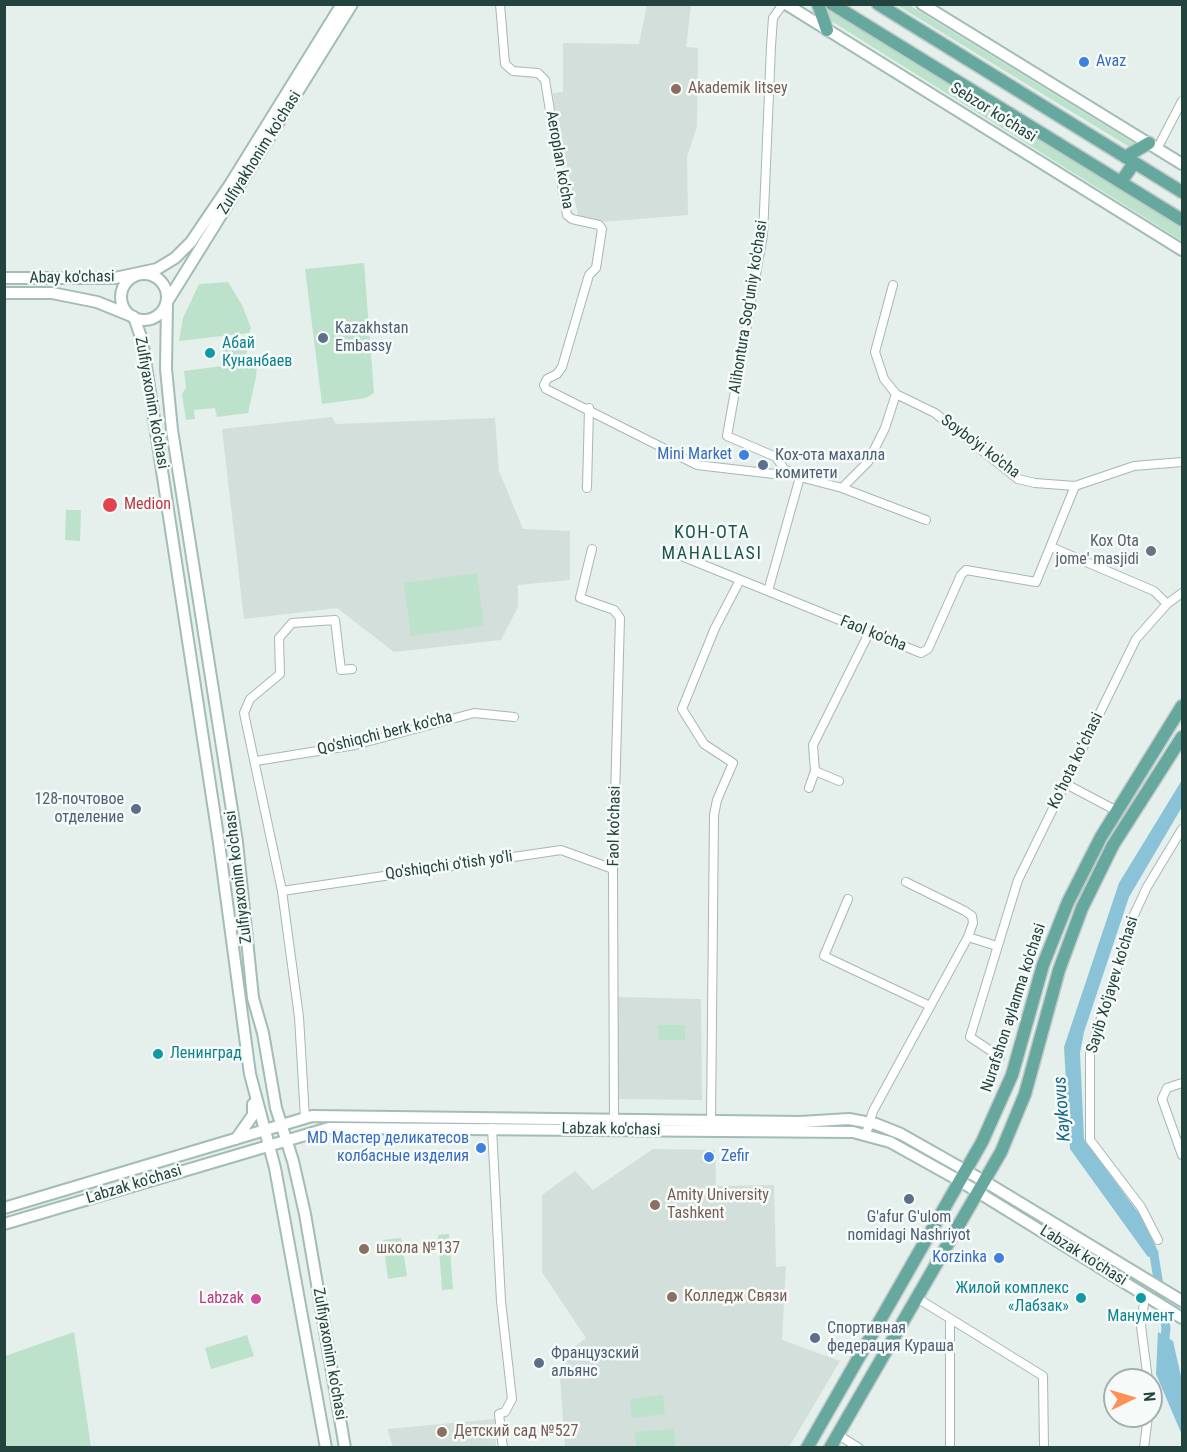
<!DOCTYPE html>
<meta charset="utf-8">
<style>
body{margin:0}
#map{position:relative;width:1187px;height:1452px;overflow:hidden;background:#e5efec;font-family:"Roboto Condensed",sans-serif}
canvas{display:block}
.frame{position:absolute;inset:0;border:6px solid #22433e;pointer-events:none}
.north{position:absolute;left:1103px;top:1368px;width:60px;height:60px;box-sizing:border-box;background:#f6fbf9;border:2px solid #a1b1ae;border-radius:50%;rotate:85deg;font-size:16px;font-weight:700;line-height:24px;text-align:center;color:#22433e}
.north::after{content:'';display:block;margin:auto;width:21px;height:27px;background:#fc9056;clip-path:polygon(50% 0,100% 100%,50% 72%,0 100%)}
</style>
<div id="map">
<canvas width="1187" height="1452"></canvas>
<div class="frame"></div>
<div class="north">N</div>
</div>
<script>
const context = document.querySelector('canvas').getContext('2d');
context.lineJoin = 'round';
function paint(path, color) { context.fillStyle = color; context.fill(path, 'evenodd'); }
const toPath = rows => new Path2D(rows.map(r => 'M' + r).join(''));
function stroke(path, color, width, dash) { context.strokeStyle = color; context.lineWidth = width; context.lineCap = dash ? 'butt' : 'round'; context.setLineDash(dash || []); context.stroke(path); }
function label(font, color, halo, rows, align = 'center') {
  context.font = font + ' "Roboto Condensed",sans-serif'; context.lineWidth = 5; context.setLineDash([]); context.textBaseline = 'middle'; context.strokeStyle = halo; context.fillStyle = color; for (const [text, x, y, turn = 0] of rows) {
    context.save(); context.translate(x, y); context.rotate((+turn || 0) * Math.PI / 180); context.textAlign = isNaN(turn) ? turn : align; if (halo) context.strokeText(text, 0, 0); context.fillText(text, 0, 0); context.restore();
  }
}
paint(toPath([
 [647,5,691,5,686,47,698,48,697,126,687,157,688,215,601,222,579,218,556,122,553,93,563,92,563,43,639,44],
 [332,417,336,424,495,418,499,471,523,529,570,531,570,580,518,585,518,607,501,640,394,652,337,608,244,619,222,429],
 [618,997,701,999,702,1100,618,1099],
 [653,1149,715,1150,716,1186,774,1185,776,1267,786,1266,782,1340,840,1361,789,1447,565,1447,560,1377,566,1374,560,1358,586,1338,542,1272,542,1195,575,1171,593,1190],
 [495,1419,496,1447,393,1447,389,1435,388,1429]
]), '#d3dfdb');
paint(toPath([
 [897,5,909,5,1137,145,1131,148],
 [823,7,1182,228,1182,241,828,19],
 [364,263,374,393,366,398,322,404,305,269],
 [228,282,242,305,251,328,249,333,179,341,183,318,199,284],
 [245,341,249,347,246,354,224,358,222,343],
 [252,362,257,365,256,377,248,413,217,417,215,408,194,410,195,419,186,420,182,394,186,387,184,371],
 [66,510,81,510,80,541,65,540],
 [477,573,484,626,411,636,404,583],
 [658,1025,685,1025,685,1040,659,1040],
 [449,1234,453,1289,442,1290,438,1235],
 [401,1238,407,1276,388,1279,383,1240],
 [74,1332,91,1447,5,1447,5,1356],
 [247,1335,254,1356,211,1369,205,1348],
 [663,1395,665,1414,632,1418,630,1399],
 [674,1429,676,1447,636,1447,635,1432]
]), '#bde2cb');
paint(toPath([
 [1182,780,1182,807,1129,897,1084,1032,1080,1053,1084,1139,1140,1215,1159,1253,1148,1257,1070,1149,1064,1047,1119,883],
 [1158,1332,1173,1341,1182,1381,1182,1435,1156,1374]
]), '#8ac3d8');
stroke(toPath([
 [1148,1244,1154,1255,1166,1328,1164,1348]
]), '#8ac3d8', 9);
const street = toPath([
 [500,4,505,64,513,71,538,73,545,80,567,215,572,219,599,225,602,229,596,268,589,275,562,367,557,374,547,379,544,385,546,389,697,465,774,474,784,469],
 [783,4,773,18,771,46,763,235,727,436,776,457,784,469,800,477,842,488,926,520],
 [1157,149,1182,101],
 [893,285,875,352,884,379,896,394,935,413,1018,479,1035,483,1075,486,1134,466,1182,462],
 [587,488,589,408],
 [842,488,868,462,885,428,896,394],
 [1051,547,1154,591,1167,604],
 [592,549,580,598,614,610,620,618,613,869,614,1123],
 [674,553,921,653,928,649,961,575,966,570,1036,582,1075,486],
 [768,591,800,477],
 [256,761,355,745,474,713,514,717],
 [815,771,839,781],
 [1066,784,1117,811],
 [809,788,815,771,813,745,869,633],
 [906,882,965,911,972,916,973,923,968,937,997,946],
 [282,891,561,850,613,869],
 [848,899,824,956,930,1006],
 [1000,1057,970,1037,1018,880,1136,639,1167,604,1182,593],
 [1182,1083,1167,1088,1162,1099,1182,1155],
 [305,1118,299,1017,282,891,244,713,250,699,280,674,279,638,292,623,335,620,341,670,352,669],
 [711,1120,714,815,717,800,733,763,704,744,682,709,715,628,740,580],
 [492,1128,501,1301,512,1399,505,1412,499,1414,503,1448],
 [866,1134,873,1111,968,937],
 [1158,1240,1141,1207,1090,1140,1090,1053,1133,917,1147,887,1182,829],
 [1145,1295,1141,1326,1148,1380],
 [917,1298,1043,1376,1044,1448],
 [837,1434,859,1448],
 [950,1448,950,1319],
 [1144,1448,1148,1416]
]);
const secondary = toPath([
 [786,4,1182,250],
 [922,4,1182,164],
 '121 297a23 23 0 1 1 46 0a23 23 0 1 1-46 0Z',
 [4,278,115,278,157,269,175,258,191,242,231,183,342,4],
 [4,293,52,293,97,302,134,317,142,340,219,843,250,1074,275,1168,326,1448],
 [236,1139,253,1115,253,1104],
 [4,1208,312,1116,800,1122,849,1119,876,1124,901,1134,984,1181,1182,1301],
 [4,1224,329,1128,853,1132,890,1142,960,1181,1182,1318],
 [345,1448,305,1214,293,1161,276,1108,263,1033,253,998,237,842,172,430,166,369,167,302,352,4]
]);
const primary = toPath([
 [818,4,827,30],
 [832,4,1182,220],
 [878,4,1182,192],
 [1125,157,1149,143],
 [1121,182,1134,163],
 [807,1448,982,1142,1012,1075,1043,965,1068,902,1101,837,1182,706],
 [830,1448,1001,1152,1025,1094,1059,970,1082,908,1113,845,1182,737]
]);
stroke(street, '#a7b8b4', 10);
stroke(secondary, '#a2bcb6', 14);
stroke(primary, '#c1cac9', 15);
stroke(street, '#fff', 8);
stroke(secondary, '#fff', 10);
stroke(primary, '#66a89e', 12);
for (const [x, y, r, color] of [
 [1084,62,6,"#3f7fe0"],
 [676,89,6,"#8d6e63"],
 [323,338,6,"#5c6f8a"],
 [210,353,6,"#0f9aa8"],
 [744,455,6,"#3f7fe0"],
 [763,465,6,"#5c6f8a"],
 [110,505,8,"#e0444e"],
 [1151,551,6,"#6b7280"],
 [136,809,6,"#5c6f8a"],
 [158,1054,6,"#0f9aa8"],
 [481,1148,6,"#3f7fe0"],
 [709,1157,6,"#3f7fe0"],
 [909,1199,6,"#5c6f8a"],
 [655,1205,6,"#8d6e63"],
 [364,1249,6,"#8d6e63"],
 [999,1258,6,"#3f7fe0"],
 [672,1297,6,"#8d6e63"],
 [1081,1298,6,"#0f9aa8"],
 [1141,1298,6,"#0f9aa8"],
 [256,1299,6,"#d1479c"],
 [815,1338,6,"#5c6f8a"],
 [539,1363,6,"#5c6f8a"],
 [442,1432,6,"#8d6e63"]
]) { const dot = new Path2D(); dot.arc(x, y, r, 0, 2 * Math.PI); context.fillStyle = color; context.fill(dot); stroke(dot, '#f6fbf9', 2); }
label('16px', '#366cbe', '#f6fbf9', [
 ["Avaz",1096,62,"left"],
 ["Mini Market",732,455],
 ["MD Мастер деликатесов",469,1139],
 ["колбасные изделия",469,1157],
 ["Zefir",721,1157,"left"],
 ["Korzinka",987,1258]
], 'right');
label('16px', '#785e54', '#f6fbf9', [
 ["Akademik litsey",688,89],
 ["Amity University",667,1196],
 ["Tashkent",667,1214],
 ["школа №137",376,1249],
 ["Колледж Связи",684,1297],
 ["Детский сад №527",454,1432]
], 'left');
label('16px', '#22433e', '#f6fbf9', [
 ["Sebzor ko‘chasi",993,113,32],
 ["Zulfiyakhonim ko'chasi",260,153,-58],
 ["Aeroplan ko'cha",559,160,80],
 ["Abay ko'chasi",72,278,-1],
 ["Alihontura Sog'uniy ko'chasi",749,307,-81],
 ["Zulfiyaxonim ko'chasi",151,403,80],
 ["Soybo'yi ko'cha",980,447,37],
 ["Faol ko'cha",873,634,22],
 ["Qo'shiqchi berk ko'cha",385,734,-14],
 ["Koʻhota koʻchasi",1076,761,-64],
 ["Faol ko'chasi",615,826,-89],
 ["Qo'shiqchi o'tish yo'li",449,866,-8],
 ["Zulfiyaxonim ko'chasi",239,877,-97],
 ["Sayib Xo'jayev ko'chasi",1113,985,-73],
 ["Nurafshon aylanma ko'chasi",1014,1008,-72],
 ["Labzak ko'chasi",611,1130,1],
 ["Labzak ko'chasi",134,1185,-17],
 ["Labzak ko'chasi",1083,1256,32],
 ["Zulfiyaxonim ko'chasi",329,1354,80]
]);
label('16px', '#4e5e75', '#f6fbf9', [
 ["Kazakhstan",335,329],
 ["Embassy",335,347],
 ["Кох-ота махалла",775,456],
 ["комитети",775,474],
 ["128-почтовое",124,800,"right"],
 ["отделение",124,818,"right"],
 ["G'afur G'ulom",909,1218,"center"],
 ["nomidagi Nashriyot",909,1236,"center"],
 ["Спортивная",827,1329],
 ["федерация Кураша",827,1347],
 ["Французский",551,1354],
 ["альянс",551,1372]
], 'left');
label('16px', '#0d838f', '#f6fbf9', [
 ["Абай",222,344],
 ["Кунанбаев",222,362],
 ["Ленинград",170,1054],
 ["Жилой комплекс",1069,1289,"right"],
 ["«Лабзак»",1069,1307,"right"],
 ["Манумент",1141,1317,"center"]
], 'left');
label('16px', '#be3a42', '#f6fbf9', [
 ["Medion",124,505]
], 'left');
label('16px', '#5b616d', '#f6fbf9', [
 ["Kox Ota",1139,542],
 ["jome' masjidi",1139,560]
], 'right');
label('16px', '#b23c85', '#f6fbf9', [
 ["Labzak",244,1299]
], 'right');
context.letterSpacing = '1.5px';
label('18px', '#1c574f', '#f6fbf9', [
 ["KOH-OTA",712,533],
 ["MAHALLASI",712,554]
]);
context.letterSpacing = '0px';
label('italic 18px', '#176785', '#f6fbf9', [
 ["Kaykovus",1063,1109,-94]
]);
</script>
